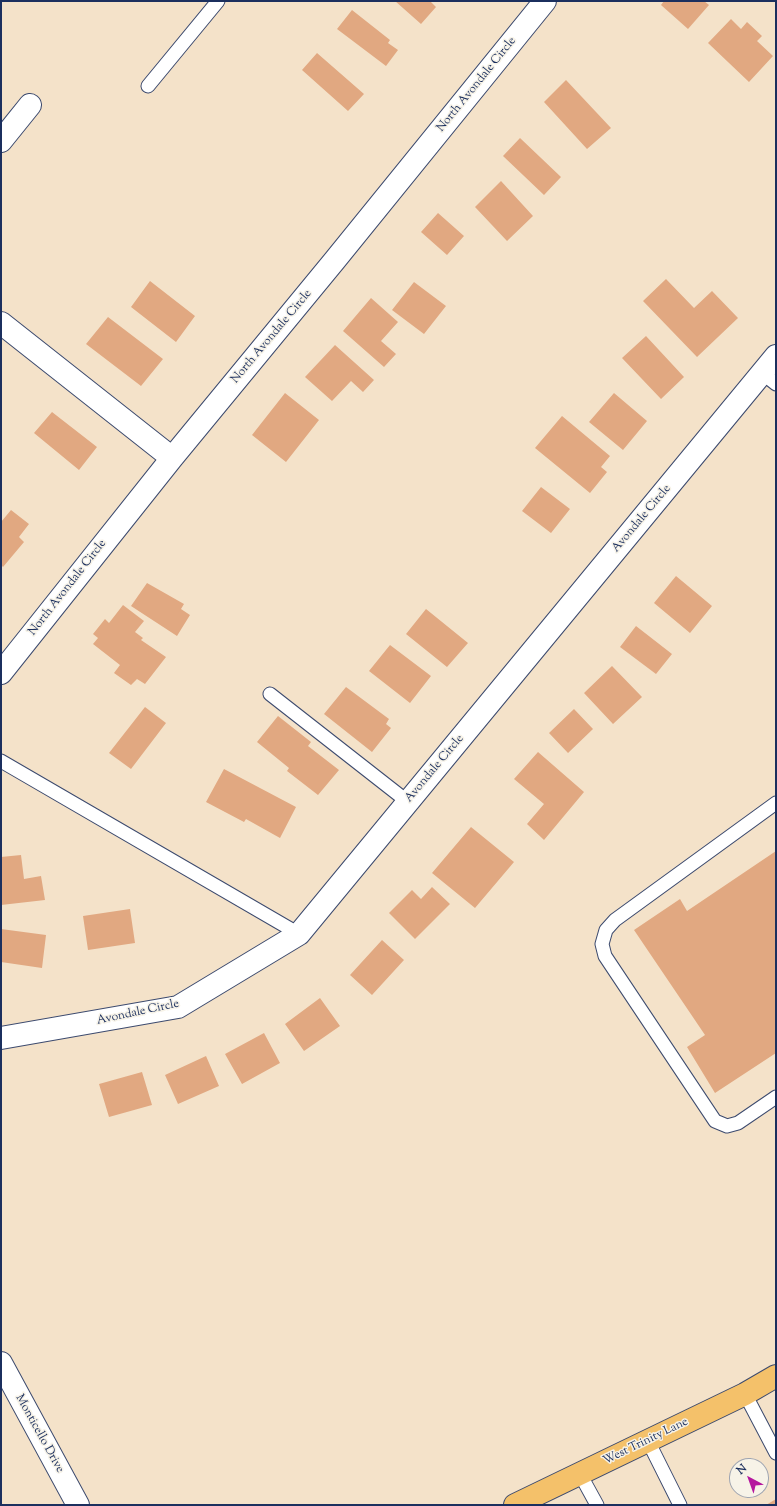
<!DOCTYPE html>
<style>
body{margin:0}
#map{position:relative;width:777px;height:1506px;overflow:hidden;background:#f4e2c9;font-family:"Sorts Mill Goudy",serif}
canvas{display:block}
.frame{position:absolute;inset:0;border:2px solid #1b2f5e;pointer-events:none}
.north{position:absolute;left:729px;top:1458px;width:40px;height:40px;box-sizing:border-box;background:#f7f3e8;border:1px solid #9fa5b1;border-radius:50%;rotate:319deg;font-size:11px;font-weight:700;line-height:16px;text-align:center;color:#1b2f5e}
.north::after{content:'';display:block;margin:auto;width:14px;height:18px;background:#b5179e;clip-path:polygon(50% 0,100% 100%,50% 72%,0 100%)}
</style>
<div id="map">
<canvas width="777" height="1506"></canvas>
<div class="frame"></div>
<div class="north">N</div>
</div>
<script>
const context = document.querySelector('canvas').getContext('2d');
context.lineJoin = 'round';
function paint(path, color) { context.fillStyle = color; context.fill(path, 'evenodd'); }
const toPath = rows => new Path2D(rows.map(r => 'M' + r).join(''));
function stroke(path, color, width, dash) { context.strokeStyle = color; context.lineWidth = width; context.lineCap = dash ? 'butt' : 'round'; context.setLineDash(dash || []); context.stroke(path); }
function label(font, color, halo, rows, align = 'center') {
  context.font = font + ' "Sorts Mill Goudy",serif'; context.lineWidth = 3; context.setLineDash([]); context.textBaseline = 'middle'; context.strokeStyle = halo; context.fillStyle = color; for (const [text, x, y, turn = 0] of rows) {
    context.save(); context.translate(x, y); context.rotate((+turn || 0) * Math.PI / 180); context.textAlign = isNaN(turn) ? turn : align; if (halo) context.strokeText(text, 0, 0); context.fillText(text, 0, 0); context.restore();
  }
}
paint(toPath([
 [395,1,430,1,436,7,421,24],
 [664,1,704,1,709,5,688,29,661,5],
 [352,10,390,40,388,43,398,50,386,66,337,29],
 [731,19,741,29,747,22,762,36,757,41,773,56,749,82,708,43],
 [317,53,364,94,348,111,302,70],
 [566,80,611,128,587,149,544,102],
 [520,138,561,177,544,195,503,156],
 [501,181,533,216,507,241,475,207],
 [438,213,464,236,447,255,421,232],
 [666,279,694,308,712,291,738,318,697,357,643,301],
 [150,281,195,316,176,342,131,307],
 [414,282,446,306,424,334,392,310],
 [371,298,398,322,381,341,396,354,384,367,343,331],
 [108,317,163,359,141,386,86,344],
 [646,336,684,377,661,399,622,358],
 [335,345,374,380,363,392,351,381,332,401,305,377],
 [285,393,319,420,286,462,252,435],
 [614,393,647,421,623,450,589,422],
 [52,412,97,447,79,470,34,433],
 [562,416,610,456,601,467,607,472,590,493,535,448],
 [541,487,570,509,551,533,522,511],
 [11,510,29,524,19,537,24,542,3,567,1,565,1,522],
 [676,576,712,606,690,633,654,603],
 [147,583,184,604,181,609,190,615,177,636,131,606],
 [123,605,144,621,135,632,143,638,141,640,166,657,145,684,137,679,131,685,114,673,120,665,93,644,98,638,93,634,105,619,109,623],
 [426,609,468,643,447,667,406,634],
 [636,626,672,654,656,674,620,647],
 [390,645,431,676,410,703,369,671],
 [612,666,642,697,613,724,584,693],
 [346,687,389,719,386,724,391,728,372,752,324,714],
 [145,707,166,723,131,769,109,753],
 [574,709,593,729,568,753,549,733],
 [278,716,311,742,308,746,339,770,318,795,287,771,289,768,257,742],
 [538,752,584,792,544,840,527,824,544,804,514,779],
 [224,769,296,807,280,838,246,819,244,822,206,802],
 [471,827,514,862,475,908,432,873],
 [776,851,776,1053,715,1093,687,1047,705,1035,634,930,680,899,687,911],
 [21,855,24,879,41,876,45,900,1,905,1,857],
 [432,887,450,904,415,939,389,913,412,890,421,899],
 [130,909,135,943,88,950,83,916],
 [1,929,46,935,42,968,1,962],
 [382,940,404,960,372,995,350,975],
 [320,998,340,1026,304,1051,285,1024],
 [264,1033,280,1063,242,1084,225,1054],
 [206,1056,219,1086,178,1104,165,1075],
 [142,1072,152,1105,109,1117,99,1084],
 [776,1499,776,1505,766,1505]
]), '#e1a881');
const service = toPath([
 [148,86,218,1],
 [762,373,776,384],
 [270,694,408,802],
 [1,761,299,934],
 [776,803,615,920,606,930,602,944,605,956,715,1121,727,1126,738,1123,776,1097],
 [745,1394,776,1453],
 [648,1441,680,1505],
 [580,1474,597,1505]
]);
const minor = toPath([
 [1,141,30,105],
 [1,323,172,458],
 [1,673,172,458,335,260,545,1],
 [1,1038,178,1007,299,934,776,356]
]);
const tertiary = toPath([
 [1,1363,78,1505]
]);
const primary = toPath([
 [515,1505,745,1394,776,1376]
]);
stroke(service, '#3c4a6e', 15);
stroke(minor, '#3c4a6e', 24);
stroke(tertiary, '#3c4a6e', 24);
stroke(primary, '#3c4a6e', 24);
stroke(service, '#fff', 13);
stroke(minor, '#fff', 22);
stroke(tertiary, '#fff', 22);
stroke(primary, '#f4c16a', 22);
label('12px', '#1b2f5e', '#f7f3e8', [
 ["North Avondale Circle",477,85,-51],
 ["North Avondale Circle",272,337,-50],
 ["Avondale Circle",642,519,-50],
 ["North Avondale Circle",68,588,-52],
 ["Avondale Circle",435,769,-50],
 ["Avondale Circle",138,1013,-12],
 ["Monticello Drive",39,1434,61],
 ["West Trinity Lane",646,1442,-26]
]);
</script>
